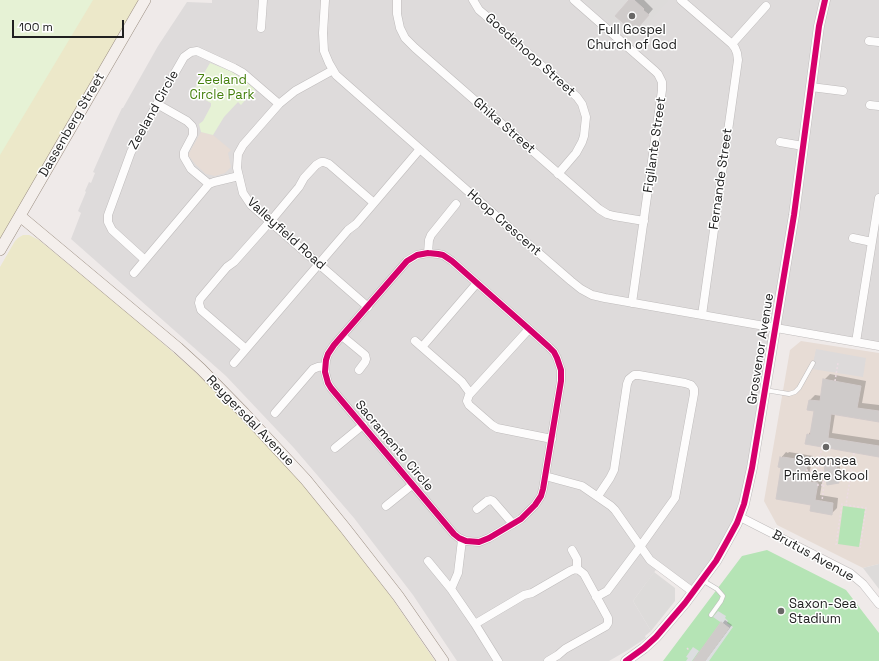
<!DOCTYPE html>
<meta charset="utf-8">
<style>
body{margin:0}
#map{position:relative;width:879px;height:661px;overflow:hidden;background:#efeae9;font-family:"Space Grotesk",sans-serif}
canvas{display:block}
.scale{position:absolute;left:12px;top:20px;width:112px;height:18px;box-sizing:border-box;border:2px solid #202020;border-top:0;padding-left:5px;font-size:12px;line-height:14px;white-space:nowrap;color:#202020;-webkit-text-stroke:3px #fff;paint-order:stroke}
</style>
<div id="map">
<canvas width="879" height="661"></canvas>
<div class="scale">100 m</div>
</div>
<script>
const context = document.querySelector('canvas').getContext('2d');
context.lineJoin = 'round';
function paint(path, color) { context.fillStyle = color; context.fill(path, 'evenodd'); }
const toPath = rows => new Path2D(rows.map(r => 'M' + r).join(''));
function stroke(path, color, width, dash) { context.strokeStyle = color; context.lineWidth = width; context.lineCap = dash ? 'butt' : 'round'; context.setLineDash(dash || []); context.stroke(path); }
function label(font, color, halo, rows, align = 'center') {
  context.font = font + ' "Space Grotesk",sans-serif'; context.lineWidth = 3; context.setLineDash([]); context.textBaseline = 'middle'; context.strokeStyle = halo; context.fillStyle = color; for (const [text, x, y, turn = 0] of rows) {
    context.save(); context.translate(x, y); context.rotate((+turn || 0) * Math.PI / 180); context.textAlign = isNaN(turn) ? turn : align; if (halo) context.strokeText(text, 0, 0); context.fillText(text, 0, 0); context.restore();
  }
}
paint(toPath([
 [212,0,879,0,879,346,775,328,743,504,692,592,658,567,633,601,651,631,645,636,646,638,628,650,609,661,457,661,413,595,354,518,294,448,226,376,71,239,81,213,78,211,86,192,85,191,89,182,91,183,95,173,93,172,112,129,122,108,123,108,158,46,187,2,212,3]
]), '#dedbdb');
paint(toPath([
 [201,132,213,135,231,150,228,153,231,167,225,173,215,176,206,174,196,165,188,155],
 [801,341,879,353,879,564,863,568,777,525,764,501,790,350]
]), '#e7dcd5');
paint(toPath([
 [586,0,668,0,632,41],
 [879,564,879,589,863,568],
 [654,572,675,588,675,601,651,631,633,601]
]), '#dddbda');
paint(toPath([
 [0,0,140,0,0,239],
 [23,235,29,235,39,240,141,324,193,370,237,412,271,448,316,500,389,594,435,661,0,661,0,267,15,241,18,238]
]), '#ece8c9');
paint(toPath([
 [0,0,93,0,0,155],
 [210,63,233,72,255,89,241,105,238,102,224,117,213,135,201,132,199,124,203,121,211,106,211,103,192,93]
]), '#e6f2d5');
paint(toPath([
 [843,506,865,509,859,547,838,544],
 [767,550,846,590,879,633,879,661,663,661,742,556]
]), '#b5e4b5');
paint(toPath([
 [816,349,866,358,863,377,812,369]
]), '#dddada');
paint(toPath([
 [718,611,726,616,725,618,728,621,727,623,733,627,709,661,705,661,729,628,713,617],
 [693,647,699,651,692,661,686,661,688,658,686,657]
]), '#dcdee0');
paint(toPath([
 [631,0,644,0,653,9,639,25],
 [830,374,866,381,862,403,879,405,879,421,835,414,832,433,879,440,879,456,808,435,811,431,815,410,808,409,810,400,815,395,822,396,824,380],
 [786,452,788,453,789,452,813,456,809,475,823,477,820,495,838,498,837,508,831,514,812,504,782,467,781,458],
 [839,462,842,479,838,482,825,466,829,463],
 [725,620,732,625,705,661,694,661]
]), '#0003');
const building = toPath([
 [629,0,634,0,644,9,643,10,649,15,634,32,615,16,629,0],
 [823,379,861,386,857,408,879,411,879,422,831,414,828,438,879,446,879,457,805,444,807,434,810,435,814,411,807,410,809,400,820,401,823,379],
 [780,457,783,458,783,457,808,461,804,481,818,483,815,500,833,503,832,515,810,511,811,505,776,499,781,468,778,467,780,457],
 [836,464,839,483,827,485,824,466,836,464],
 [721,622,729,628,705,661,693,661,721,622]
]);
paint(building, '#cfcbca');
stroke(building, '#d2cbcb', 1);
const service = toPath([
 [765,390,789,394,795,392,799,388,813,363],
 [702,580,717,589,723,596,721,601,711,615]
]);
const minor = toPath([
 [325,0,323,33,324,51,329,63,336,75,512,230,571,281,581,289,592,295,605,298,879,346],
 [397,0,397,14,400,28,405,38,415,48,599,209,607,214,614,216,644,221],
 [473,0,479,10,485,15,577,97,582,104,586,117,584,136,582,142,576,153,558,174],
 [574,0,655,71,658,74,662,82,662,90,632,303],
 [681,0,732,44,735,48,737,53,738,60,702,315],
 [261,28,263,0],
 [869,41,879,42],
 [732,44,766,6],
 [333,70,295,91,279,104,243,145,238,154,237,168,243,193,251,205,368,307],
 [811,87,843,91],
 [157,104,187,121,192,126,193,129,193,135,184,152,184,157,191,169,209,184],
 [870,105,879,106],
 [780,142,803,146],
 [374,203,420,149],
 [853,238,872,242],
 [428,253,438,254,443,255,452,261,529,329,549,347,554,352,557,358,561,370,561,381,543,489,541,496,535,505,521,519,489,538,479,542,466,541,459,538,454,534,331,388,328,383,325,372,326,360,328,354,334,345,407,261,417,255,428,253],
 [428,253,429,240,431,235,456,204],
 [145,260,112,230,108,222,108,215,131,152,157,104,184,57,191,52,197,51,234,68,243,73,279,104],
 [134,273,209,184,214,182,239,176],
 [529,329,469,395,467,401,469,405,492,425,497,428,552,439],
 [342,336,365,355,366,359,365,362,359,370],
 [415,341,462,382,470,393],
 [856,342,879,198],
 [422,347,477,283],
 [234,363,348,230,356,224,374,203,329,164,324,162,321,162,316,165,304,178,299,187,274,217,234,262,227,267,200,299,199,303,201,310,246,349],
 [275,413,313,369,318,367,325,366],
 [335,448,363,425],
 [545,476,582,486,611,506,615,510,650,560,693,592],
 [386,506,412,485],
 [477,509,487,501,491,500,493,501,513,524],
 [740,517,842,569,850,573,863,584,879,604],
 [572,550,577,559,577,569],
 [428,561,451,589,475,624,498,661],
 [451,589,458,573,462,540],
 [596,597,607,591,637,551,675,498,694,394,694,389,691,385,685,383,639,375,634,375,629,379,627,384,614,470,610,478,598,496],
 [475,624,524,595,532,593,570,571,575,569,579,570,584,574,608,618,608,623,606,626,565,649,558,655,548,661]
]);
const tertiary = toPath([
 [626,661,644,648,656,637,685,603,716,561,725,545,737,523,744,504,752,468,794,215,819,26,825,0]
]);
const secondary = toPath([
 [20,216,178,348,201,369,244,413,306,480,345,528,398,596,443,661],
 [0,250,145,0]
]);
stroke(service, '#bfbcbc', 5);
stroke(minor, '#bfbcbc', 9);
stroke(tertiary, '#bfbcbc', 11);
stroke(secondary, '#9a8d80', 12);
stroke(toPath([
 [835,381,838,363],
 [822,447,818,466,822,471,824,484,822,501],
 [854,453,846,505,866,508,860,548],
 [806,470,823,473],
 [817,485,824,485],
 [836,545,842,504,845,505],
 [687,648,690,651]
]), '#ecdbe2', 1.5, [2, 2]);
stroke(service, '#fdfcfc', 4);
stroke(minor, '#fdfcfc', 8);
stroke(tertiary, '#fdfcfc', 10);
stroke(secondary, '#f4efec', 11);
stroke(toPath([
 [428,253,438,254,443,255,452,261,529,329,549,347,554,352,557,358,561,370,561,381,543,489,541,496,535,505,521,519,489,538,479,542,466,541,459,538,454,534,331,388,328,383,325,372,326,360,328,354,334,345,407,261,417,255,428,253],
 [626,661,644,648,656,637,685,603,716,561,725,545,737,523,744,504,752,468,794,215,819,26,825,0]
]), '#d6006c', 6);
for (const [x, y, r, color] of [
 [632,16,4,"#686766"],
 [826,447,4,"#686766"],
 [781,611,4,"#686766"]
]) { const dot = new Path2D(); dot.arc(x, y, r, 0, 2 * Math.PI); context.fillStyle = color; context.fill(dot); stroke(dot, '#fff', 1.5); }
label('13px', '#202020', '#fff', [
 ["Full Gospel",632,30],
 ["Church of God",632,45],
 ["Saxonsea",826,461],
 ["Primêre Skool",826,476],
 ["Saxon-Sea",789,604,"left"],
 ["Stadium",789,619,"left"]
]);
label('13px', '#202020', '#fff', [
 ["Goedehoop Street",530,55,42],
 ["Zeeland Circle",154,110,-61],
 ["Dassenberg Street",72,125,-60],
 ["Ghika Street",504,126,41],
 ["Figilante Street",655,145,-82],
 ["Fernande Street",721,179,-82],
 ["Hoop Crescent",504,223,41],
 ["Valleyfield Road",286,234,42],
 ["Grosvenor Avenue",761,349,-81],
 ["Reygersdal Avenue",250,421,46],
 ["Sacramento Circle",394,446,50],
 ["Brutus Avenue",813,556,29]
]);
label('13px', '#45800d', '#fff', [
 ["Zeeland",222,80],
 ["Circle Park",222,95]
]);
</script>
